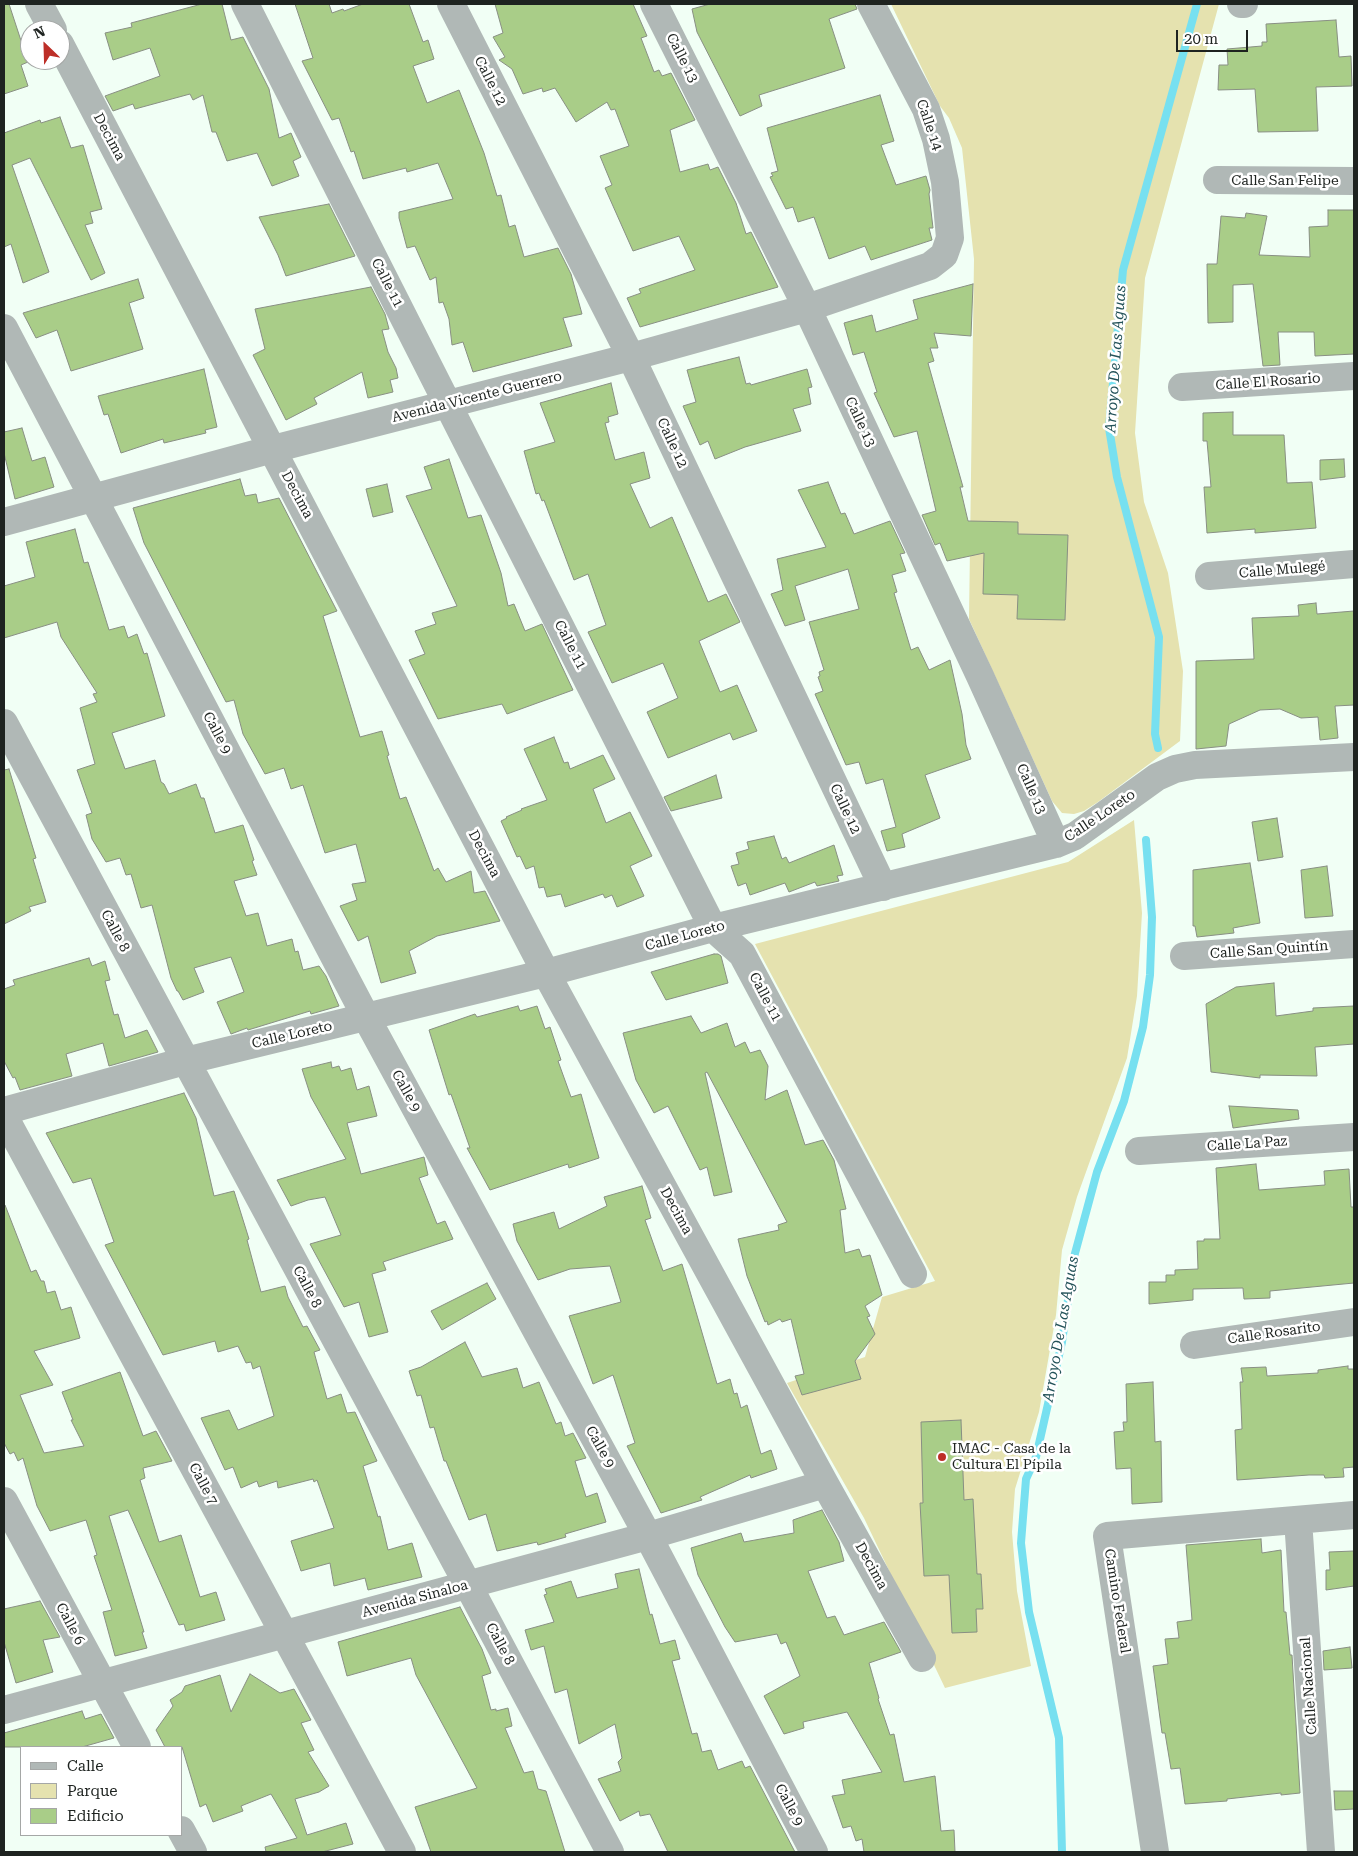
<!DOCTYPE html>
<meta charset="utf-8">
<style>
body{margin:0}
#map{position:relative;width:1358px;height:1856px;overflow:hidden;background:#f1fff5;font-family:"Roboto Serif",serif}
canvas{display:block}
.frame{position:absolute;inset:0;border:5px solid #1e2320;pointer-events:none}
.legend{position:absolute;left:20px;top:1746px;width:162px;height:90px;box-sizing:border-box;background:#fff;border:1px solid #a5a7a6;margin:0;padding:6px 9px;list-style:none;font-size:15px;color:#1e2320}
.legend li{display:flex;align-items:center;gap:10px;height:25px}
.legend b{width:25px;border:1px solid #a5a7a6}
.north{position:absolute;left:20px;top:20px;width:50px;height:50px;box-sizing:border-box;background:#fff;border:1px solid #a5a7a6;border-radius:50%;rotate:336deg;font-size:14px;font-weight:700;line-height:20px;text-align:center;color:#1e2320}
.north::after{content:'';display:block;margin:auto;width:18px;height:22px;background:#bd2f28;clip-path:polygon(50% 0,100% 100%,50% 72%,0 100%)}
.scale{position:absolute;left:1176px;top:30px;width:72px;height:22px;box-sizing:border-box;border:2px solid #1e2320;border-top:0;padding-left:6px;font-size:15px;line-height:18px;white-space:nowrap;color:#1e2320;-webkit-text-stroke:4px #fff;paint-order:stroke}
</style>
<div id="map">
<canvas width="1358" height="1856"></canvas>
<div class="frame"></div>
<ul class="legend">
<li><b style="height:6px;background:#b0b8b6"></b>Calle</li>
<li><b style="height:14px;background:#e5e2af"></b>Parque</li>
<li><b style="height:14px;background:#a9cd88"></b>Edificio</li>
</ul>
<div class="north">N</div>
<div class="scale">20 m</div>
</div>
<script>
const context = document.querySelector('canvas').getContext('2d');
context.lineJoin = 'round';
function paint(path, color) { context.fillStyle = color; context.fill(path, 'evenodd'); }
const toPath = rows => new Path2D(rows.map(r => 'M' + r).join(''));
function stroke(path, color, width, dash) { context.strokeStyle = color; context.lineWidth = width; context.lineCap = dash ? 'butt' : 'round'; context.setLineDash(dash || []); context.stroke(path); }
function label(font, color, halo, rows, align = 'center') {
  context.font = font + ' "Roboto Serif",serif'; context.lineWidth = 5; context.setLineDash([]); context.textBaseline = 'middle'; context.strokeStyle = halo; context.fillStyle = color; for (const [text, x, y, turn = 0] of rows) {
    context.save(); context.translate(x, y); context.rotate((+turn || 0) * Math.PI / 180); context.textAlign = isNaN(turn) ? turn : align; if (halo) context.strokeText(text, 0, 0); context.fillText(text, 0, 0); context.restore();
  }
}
paint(toPath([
 [891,4,1219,4,1145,278,1135,433,1144,502,1168,573,1183,671,1180,741,1098,802,1084,811,1074,814,1062,813,1052,801,969,619,974,259,962,148,949,118,940,106],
 [1134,820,1142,913,1137,996,1127,1058,1077,1197,1062,1250,1056,1315,1039,1412,1015,1489,1012,1532,1017,1591,1031,1666,945,1688,864,1518,787,1383,865,1357,882,1297,935,1281,755,944,1068,862]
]), '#e5e2af');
stroke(toPath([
 [1158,748,1155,734,1159,637,1117,477,1109,428,1123,270,1197,4],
 [1062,1852,1059,1738,1029,1612,1021,1543,1026,1479,1036,1457,1062,1342,1074,1257,1097,1172,1124,1101,1143,1027,1150,975,1152,917,1146,840]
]), '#77e0f0', 8);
const building = toPath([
 [4,4,9,4,28,62,21,65,28,86,4,94,4,4],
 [202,4,222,4,231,40,243,37,269,89,279,138,291,133,301,157,293,161,299,176,272,186,257,153,227,161,216,132,212,132,203,95,193,100,190,94,135,109,133,104,113,111,105,96,160,76,150,48,113,60,105,33,132,27,131,23,202,4],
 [295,4,329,4,332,13,343,9,344,11,363,4,409,4,423,42,428,40,434,59,413,66,427,103,459,90,484,153,497,196,501,195,509,227,515,225,524,257,558,248,571,274,582,314,563,318,572,346,473,372,463,342,452,345,449,319,443,302,439,303,436,277,430,280,415,246,407,248,399,218,399,212,453,199,438,163,407,172,406,168,363,179,354,151,351,152,339,118,332,120,302,61,313,58,295,4],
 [495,4,633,4,647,36,641,38,654,72,659,70,662,76,671,73,695,120,670,130,680,172,708,164,710,170,718,167,736,203,746,234,751,232,778,287,640,327,627,298,641,293,639,289,695,270,679,236,633,251,605,188,612,185,600,156,629,146,615,109,611,110,607,102,576,122,555,88,543,92,542,88,523,94,512,69,499,60,505,57,493,37,503,33,495,4],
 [710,4,855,4,857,9,829,19,845,68,759,95,762,106,740,116,697,32,692,9,710,4],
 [1336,20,1339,57,1351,56,1352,86,1316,87,1318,131,1258,132,1255,89,1218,90,1219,65,1228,65,1227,49,1262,46,1262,42,1267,42,1266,24,1336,20],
 [880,95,894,141,881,145,896,185,926,176,930,190,929,194,933,228,929,228,932,240,871,260,865,246,829,259,814,217,798,222,793,207,786,209,770,177,773,176,771,173,778,171,767,128,880,95],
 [60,117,71,148,83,145,102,209,90,212,93,223,85,225,105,273,91,280,30,158,12,165,49,272,23,283,11,244,4,247,4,133,40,120,41,123,60,117],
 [329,204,355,256,286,276,278,255,259,217,329,204],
 [1328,210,1354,210,1354,354,1315,356,1314,332,1278,332,1280,365,1263,366,1253,284,1233,285,1233,322,1208,323,1207,264,1217,264,1221,216,1245,218,1246,213,1267,216,1259,255,1310,257,1309,227,1328,226,1328,210],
 [138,279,144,298,129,303,143,349,71,371,57,330,36,338,23,313,138,279],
 [973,284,971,336,934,333,938,348,930,348,934,361,928,363,963,487,960,487,968,521,1018,522,1018,534,1068,535,1065,620,1017,619,1018,595,983,594,984,553,947,561,940,543,935,545,922,515,936,511,917,431,894,437,874,393,877,392,864,352,853,355,844,323,872,315,876,332,918,319,913,300,973,284],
 [371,287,385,314,389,329,382,330,388,352,396,368,398,378,390,380,393,392,368,398,362,372,314,398,317,404,286,420,253,355,265,349,255,309,371,287],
 [739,357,746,384,750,383,751,385,807,369,812,387,808,388,811,404,793,409,801,431,745,447,715,459,708,441,700,445,683,406,696,402,687,370,739,357],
 [204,369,217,427,205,430,206,433,189,437,164,443,163,439,121,453,108,414,104,415,98,396,204,369],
 [611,383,618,414,608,417,609,422,605,423,615,460,644,452,650,478,630,484,650,528,672,517,708,602,726,594,740,622,699,641,720,692,737,685,757,731,733,740,730,733,668,758,647,712,678,698,663,663,612,683,588,632,606,625,588,574,574,580,544,500,542,501,539,493,536,494,524,451,555,442,540,403,611,383],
 [1233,412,1233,435,1284,435,1287,483,1312,482,1316,528,1255,533,1255,529,1207,533,1204,487,1211,487,1207,441,1203,441,1203,413,1233,412],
 [22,428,32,461,45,457,54,487,15,499,4,453,4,432,22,428],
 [449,459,468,518,481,515,501,573,508,606,514,604,525,631,542,624,573,690,507,714,502,704,438,719,409,660,425,654,415,631,436,624,432,613,457,606,406,496,432,489,424,467,449,459],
 [1344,459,1345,477,1320,480,1320,460,1344,459],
 [240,479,245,496,256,494,258,503,279,498,337,611,323,616,360,737,382,731,389,755,387,756,400,799,406,797,434,871,438,868,446,882,471,871,474,893,485,891,500,921,437,936,409,951,416,973,381,983,368,936,358,941,340,906,357,900,352,884,366,882,356,844,325,853,303,785,291,789,284,768,265,774,243,734,234,700,226,702,144,543,133,508,240,479],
 [828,482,841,514,845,513,854,534,890,521,905,553,900,554,906,571,892,575,897,592,894,593,911,650,918,647,929,670,950,660,962,714,966,745,971,759,925,775,940,818,902,834,905,847,887,851,881,831,896,827,883,779,866,784,859,762,846,765,815,694,823,691,818,677,820,676,819,672,824,670,809,622,859,609,848,569,795,586,805,620,785,626,771,594,783,590,777,559,826,547,798,490,828,482],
 [387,484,393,512,373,517,366,489,387,484],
 [75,529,84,563,88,562,109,630,124,626,128,638,137,634,144,654,147,653,165,716,112,733,125,769,155,760,161,782,164,784,169,794,196,784,201,798,204,798,215,833,243,825,254,860,252,861,257,875,234,881,246,916,258,913,267,946,292,939,295,952,298,951,303,970,319,966,326,976,339,1006,311,1014,310,1011,248,1030,247,1028,231,1034,217,1002,244,992,231,957,194,968,204,992,183,1000,178,991,177,991,171,978,152,905,141,908,131,874,126,875,120,858,106,862,92,839,86,815,92,813,77,770,95,764,80,708,97,702,93,694,97,693,61,637,57,622,4,638,4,586,35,577,26,542,75,529],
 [1316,603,1317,614,1354,611,1354,705,1335,706,1338,738,1320,740,1318,717,1301,718,1280,709,1260,710,1229,724,1226,746,1196,749,1196,661,1254,659,1252,618,1299,616,1298,605,1316,603],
 [554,737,564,763,568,762,570,769,603,755,615,779,593,789,606,823,630,812,652,856,630,866,644,896,617,907,612,895,605,898,603,894,565,907,561,894,547,897,544,887,539,888,534,866,526,869,520,856,517,857,501,821,507,818,506,817,522,810,521,809,547,800,524,749,554,737],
 [9,769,36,858,33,859,46,902,29,907,31,911,4,924,4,770,9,769],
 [716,775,722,798,671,811,664,797,716,775],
 [1277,818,1283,857,1258,861,1252,822,1277,818],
 [774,836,782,859,786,857,789,863,834,845,843,875,837,876,839,881,817,886,815,882,789,892,785,883,750,895,746,883,738,886,731,866,739,864,736,853,749,849,747,842,774,836],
 [1250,863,1260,923,1233,928,1234,933,1197,937,1195,926,1193,926,1193,870,1250,863],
 [1327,866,1333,916,1305,918,1301,870,1327,866],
 [714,954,718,954,721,956,728,983,666,1000,651,972,714,954],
 [89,958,92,966,105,961,110,980,105,981,114,1015,118,1014,125,1038,147,1030,158,1052,109,1066,103,1043,66,1054,72,1076,20,1090,15,1077,13,1078,4,1061,4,989,15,985,13,980,89,958],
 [1274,983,1276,1016,1313,1011,1313,1008,1354,1006,1354,1044,1315,1047,1317,1076,1260,1075,1260,1078,1211,1072,1206,1004,1236,987,1274,983],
 [518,1006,520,1011,537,1006,545,1029,550,1027,561,1060,558,1061,571,1097,581,1094,599,1158,569,1168,568,1164,490,1190,467,1148,470,1148,451,1094,449,1095,429,1030,475,1014,477,1017,518,1006],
 [691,1016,701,1033,727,1023,735,1047,745,1042,750,1053,760,1050,768,1066,765,1100,787,1090,805,1145,823,1140,834,1160,846,1209,840,1210,845,1253,859,1249,862,1257,870,1255,882,1295,865,1306,870,1316,867,1317,875,1334,855,1361,861,1379,802,1395,795,1376,804,1374,791,1319,782,1322,780,1319,768,1325,767,1321,765,1322,747,1276,738,1239,779,1230,778,1225,787,1222,707,1072,705,1073,732,1192,714,1196,707,1167,700,1170,668,1106,654,1113,636,1080,623,1033,691,1016],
 [331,1062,332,1068,339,1066,341,1071,351,1068,357,1090,369,1086,377,1116,347,1123,361,1174,424,1157,428,1175,419,1178,437,1224,445,1221,453,1239,383,1262,386,1270,372,1274,388,1332,369,1337,359,1302,344,1307,310,1244,341,1235,325,1197,308,1200,291,1206,277,1180,346,1159,311,1097,302,1069,331,1062],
 [184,1093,196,1118,214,1196,234,1191,249,1239,247,1240,261,1292,285,1286,288,1297,303,1327,307,1326,320,1350,314,1352,327,1399,341,1394,347,1413,355,1412,377,1461,363,1466,378,1517,380,1516,388,1550,412,1543,422,1577,368,1590,365,1578,334,1586,330,1563,301,1571,291,1541,334,1528,317,1480,314,1482,313,1479,278,1488,277,1481,259,1487,257,1481,241,1488,233,1467,225,1470,201,1418,229,1410,238,1430,274,1416,260,1366,253,1369,251,1362,246,1363,238,1346,218,1352,215,1341,163,1355,105,1245,114,1242,91,1178,73,1183,46,1133,184,1093],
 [1229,1106,1298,1110,1299,1119,1233,1128,1229,1106],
 [1256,1164,1259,1190,1325,1185,1324,1171,1349,1169,1351,1207,1354,1207,1354,1283,1270,1291,1270,1298,1244,1299,1243,1288,1193,1289,1193,1300,1149,1304,1149,1282,1166,1282,1166,1275,1175,1275,1175,1270,1198,1269,1197,1241,1204,1241,1204,1239,1220,1239,1216,1168,1256,1164],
 [642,1186,651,1218,645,1220,663,1271,682,1264,717,1384,730,1379,734,1394,737,1393,741,1408,747,1405,761,1454,771,1450,777,1469,751,1478,750,1475,700,1497,702,1500,661,1513,627,1446,635,1443,613,1375,593,1384,569,1316,621,1302,610,1266,570,1269,538,1280,517,1241,513,1224,554,1212,559,1229,607,1206,604,1197,642,1186],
 [4,1205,5,1205,31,1272,36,1270,41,1281,44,1281,47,1293,55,1291,61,1310,71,1307,80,1338,34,1351,53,1385,20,1395,44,1453,84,1446,71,1420,73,1420,62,1392,120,1372,143,1436,156,1431,172,1461,143,1468,145,1478,140,1480,159,1542,181,1535,200,1597,216,1592,225,1620,186,1631,184,1624,179,1625,128,1510,109,1516,144,1632,142,1632,147,1648,115,1656,103,1612,112,1610,94,1556,97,1555,86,1520,50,1531,37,1506,23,1458,18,1461,14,1452,10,1454,4,1443,4,1205],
 [487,1283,496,1299,442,1330,431,1311,487,1283],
 [465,1342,482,1377,517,1368,523,1388,539,1382,556,1424,561,1422,565,1436,573,1433,586,1458,575,1461,586,1497,597,1493,606,1522,565,1534,566,1537,538,1545,537,1542,497,1551,486,1514,469,1520,446,1461,444,1461,434,1427,430,1428,421,1395,417,1396,409,1371,421,1367,465,1342],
 [1348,1366,1348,1369,1354,1369,1354,1467,1343,1468,1344,1477,1325,1478,1324,1475,1309,1475,1237,1480,1235,1430,1242,1429,1240,1382,1243,1382,1241,1368,1266,1367,1267,1376,1318,1373,1318,1370,1348,1366],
 [1153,1382,1155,1442,1161,1441,1162,1502,1132,1504,1131,1468,1116,1469,1114,1432,1124,1431,1123,1422,1127,1422,1126,1384,1153,1382],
 [961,1420,964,1500,973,1499,977,1574,981,1574,983,1609,976,1609,977,1632,952,1633,949,1575,924,1576,920,1503,923,1503,921,1422,961,1420],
 [822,1510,839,1542,844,1561,808,1571,827,1618,835,1616,844,1635,884,1622,901,1652,869,1663,879,1698,878,1699,890,1735,894,1734,904,1782,935,1776,941,1831,954,1830,955,1852,864,1852,862,1839,856,1841,851,1826,843,1828,832,1796,845,1794,842,1780,882,1772,847,1712,803,1722,804,1728,784,1734,764,1696,800,1676,786,1642,781,1644,777,1634,735,1642,725,1627,698,1575,691,1548,741,1533,744,1542,794,1533,793,1520,822,1510],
 [1261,1539,1262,1553,1281,1550,1284,1612,1286,1612,1290,1655,1292,1655,1300,1793,1281,1795,1281,1793,1227,1799,1227,1801,1185,1804,1180,1768,1171,1769,1165,1733,1162,1733,1153,1666,1168,1664,1165,1639,1179,1638,1177,1622,1192,1620,1186,1545,1261,1539],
 [1354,1551,1354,1586,1326,1590,1326,1570,1330,1570,1329,1552,1354,1551],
 [639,1569,650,1615,652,1614,660,1644,675,1640,680,1659,672,1661,692,1734,697,1733,702,1752,711,1750,718,1770,742,1761,745,1768,750,1766,795,1852,668,1852,650,1814,640,1816,639,1811,620,1821,598,1779,621,1771,618,1762,622,1758,615,1724,579,1744,567,1689,555,1693,544,1646,531,1650,525,1630,554,1622,544,1595,547,1594,545,1589,571,1581,577,1598,618,1588,615,1574,639,1569],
 [40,1601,60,1637,43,1640,53,1672,16,1683,4,1642,4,1609,40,1601],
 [460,1607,482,1649,491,1673,482,1676,491,1710,496,1709,496,1711,508,1708,512,1726,505,1728,524,1773,533,1771,538,1789,546,1791,565,1852,431,1852,415,1807,477,1788,416,1675,411,1658,347,1676,338,1642,460,1607],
 [1350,1647,1352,1668,1324,1670,1323,1651,1350,1647],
 [250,1674,280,1693,294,1689,311,1720,301,1723,314,1750,308,1752,329,1786,319,1792,295,1799,307,1835,346,1823,353,1844,322,1852,266,1852,265,1847,297,1838,271,1794,241,1806,243,1811,213,1822,206,1804,200,1807,182,1747,165,1747,156,1730,173,1706,170,1700,182,1692,185,1686,220,1675,231,1712,250,1674],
 [82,1711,85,1719,101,1714,114,1738,82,1747,4,1747,4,1733,82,1711],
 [1334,1791,1354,1791,1354,1809,1335,1810,1334,1791]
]);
paint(building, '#a9cd88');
stroke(building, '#888f83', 1);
stroke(toPath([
 [39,4,53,30],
 [245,4,713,928,742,954,913,1274],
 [451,4,631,357,883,887],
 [654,4,807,308,980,676,1056,844],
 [1241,4,1244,4],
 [60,44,546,973,825,1484,922,1658],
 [1217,180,1354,181],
 [4,328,366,1017,648,1536,814,1852],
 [1182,387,1354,376],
 [4,522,273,449,631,357,807,308,930,266,944,255,950,238,945,182,936,139,926,109,871,4],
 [1209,576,1354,564],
 [4,723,468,1585,610,1852],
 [1184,956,1354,944],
 [4,1111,185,1061,546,973,713,928,1056,844,1075,836,1157,777,1175,769,1195,765,1354,757],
 [4,1116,402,1852],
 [1139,1151,1354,1137],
 [1194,1345,1354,1322],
 [4,1501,137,1747],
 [1298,1520,1321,1852],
 [4,1710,648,1536,825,1484],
 [181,1830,193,1852],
 [1155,1852,1107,1536,1354,1515]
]), '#b0b8b6', 28);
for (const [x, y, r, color] of [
 [942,1457,5,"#bd2f28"]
]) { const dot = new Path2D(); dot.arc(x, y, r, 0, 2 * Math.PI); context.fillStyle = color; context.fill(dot); stroke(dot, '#fff', 2); }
label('14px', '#1e2320', '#fff', [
 ["Calle 13",682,58,63],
 ["Calle 12",490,81,63],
 ["Calle 14",929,125,71],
 ["Decima",109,137,62],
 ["Calle San Felipe",1285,181],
 ["Calle 11",387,283,63],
 ["Calle El Rosario",1268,382,-4],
 ["Avenida Vicente Guerrero",477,397,-14],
 ["Calle 13",860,422,65],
 ["Calle 12",672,443,65],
 ["Decima",297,495,62],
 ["Calle Mulegé",1282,570,-5],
 ["Calle 11",570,645,63],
 ["Calle 9",217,733,62],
 ["Calle 13",1031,789,66],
 ["Calle 12",845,809,65],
 ["Calle Loreto",1100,816,-34],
 ["Decima",484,854,62],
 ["Calle 8",115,931,62],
 ["Calle Loreto",685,936,-15],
 ["Calle San Quintín",1269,950,-4],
 ["Calle 11",765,997,62],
 ["Calle Loreto",292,1035,-13],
 ["Calle 9",406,1091,61],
 ["Calle La Paz",1247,1144,-4],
 ["Decima",676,1211,61],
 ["Calle 8",307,1287,62],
 ["Calle Rosarito",1274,1333,-8],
 ["Calle 9",600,1447,61],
 ["Calle 7",203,1484,62],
 ["Decima",871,1566,61],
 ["Avenida Sinaloa",415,1599,-15],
 ["Camino Federal",1117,1601,81],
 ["Calle 6",70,1624,62],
 ["Calle 8",500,1644,62],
 ["Calle Nacional",1309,1686,-94],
 ["Calle 9",789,1805,62]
]);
label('14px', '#1e2320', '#fff', [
 ["IMAC - Casa de la",952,1449],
 ["Cultura El Pípila",952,1465]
], 'left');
label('italic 15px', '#235259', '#fff', [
 ["Arroyo De Las Aguas",1116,359,-86],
 ["Arroyo De Las Aguas",1061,1329,-80]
]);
</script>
